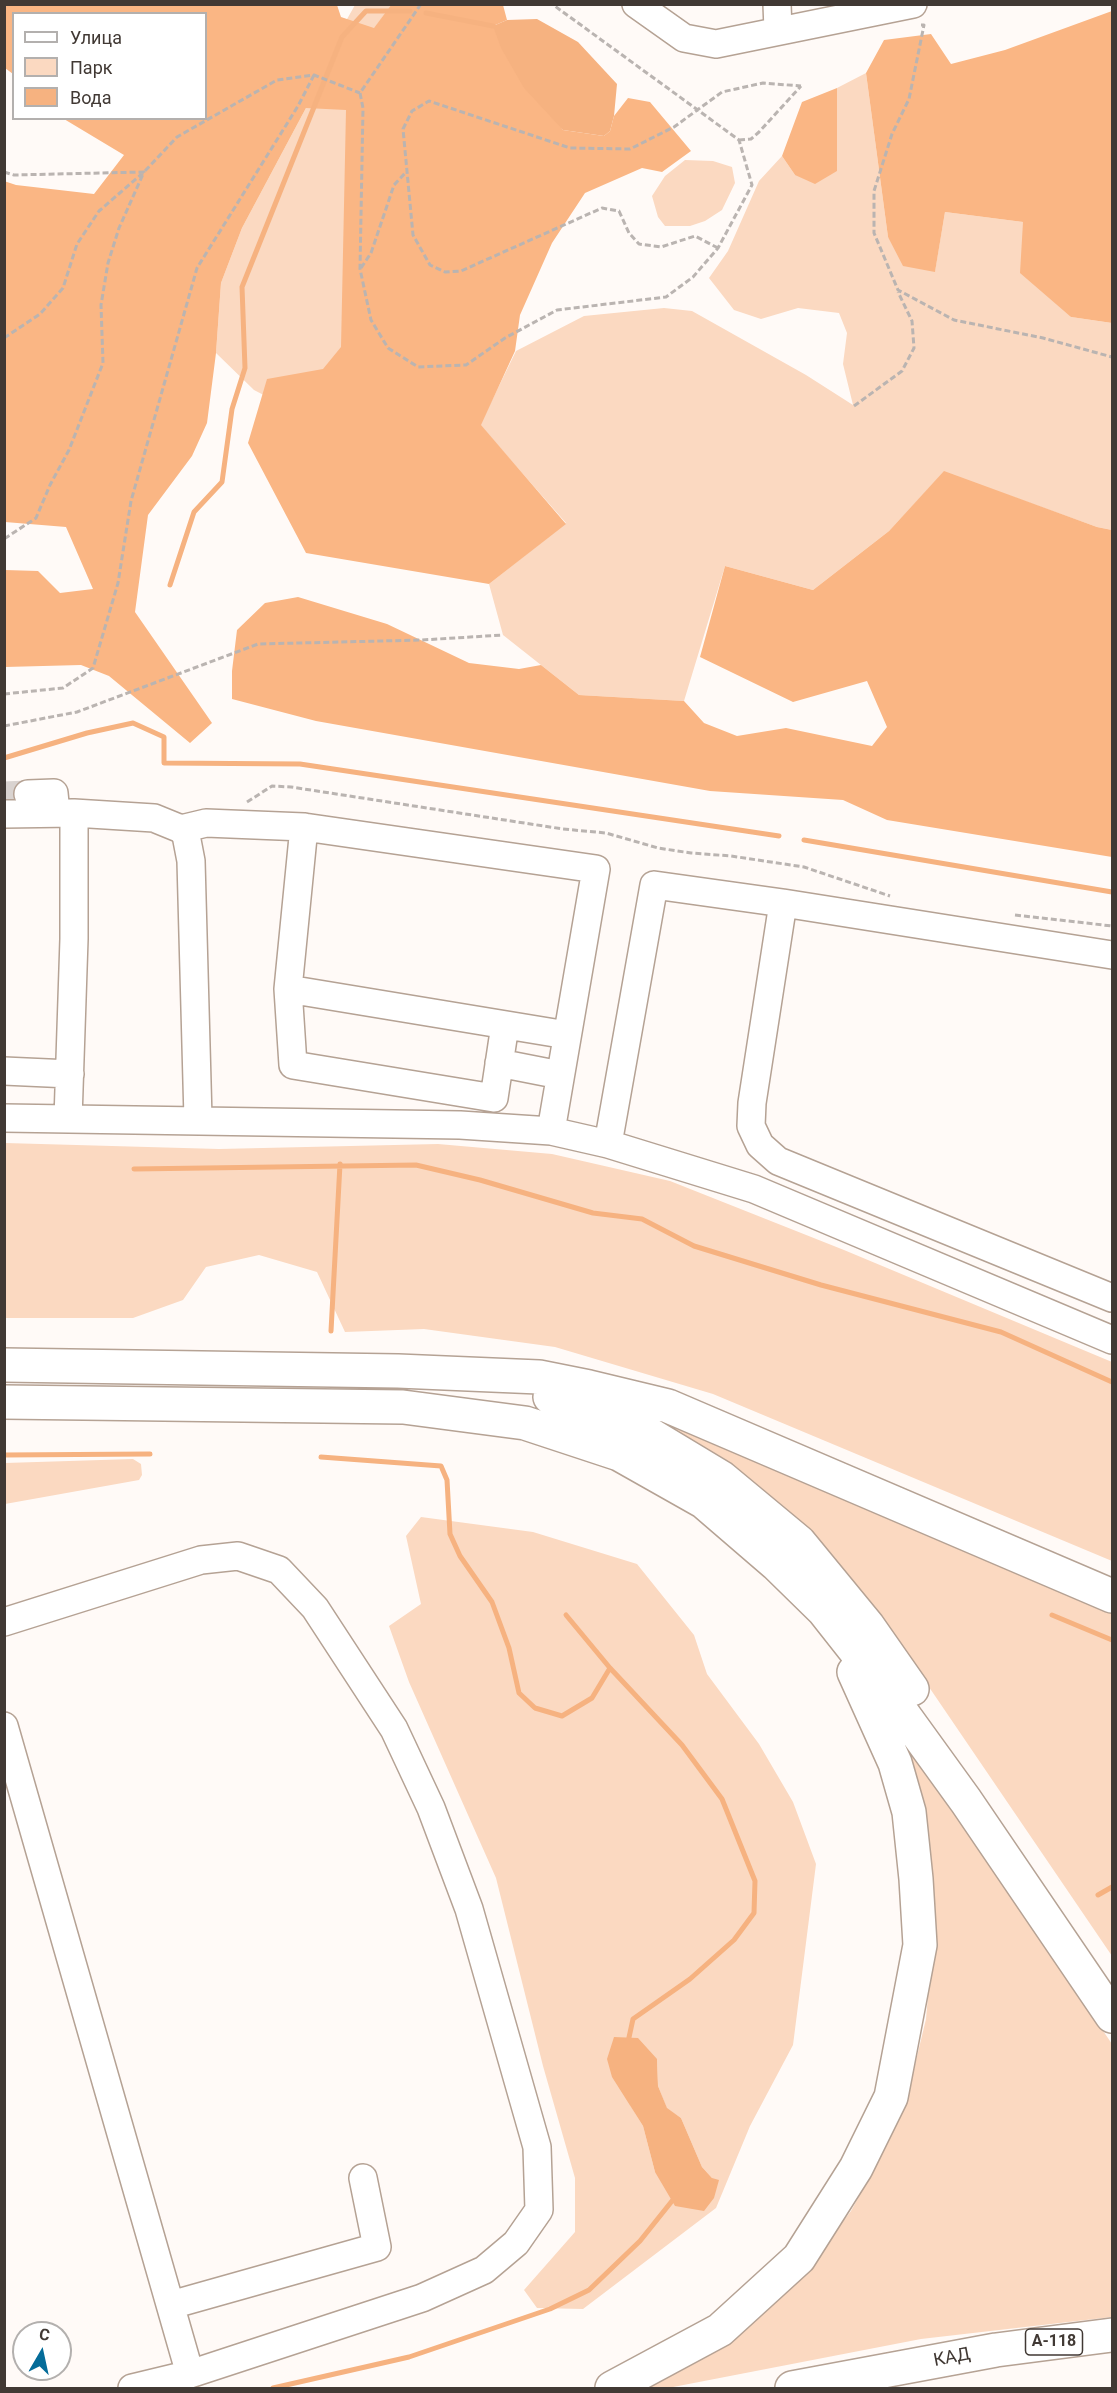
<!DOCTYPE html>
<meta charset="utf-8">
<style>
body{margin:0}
#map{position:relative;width:1117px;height:2393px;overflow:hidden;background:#fffaf7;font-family:Roboto,sans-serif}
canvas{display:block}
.frame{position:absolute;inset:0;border:6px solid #413934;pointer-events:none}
.legend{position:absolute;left:12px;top:12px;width:195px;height:108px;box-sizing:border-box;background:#fff;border:2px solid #b3b0ae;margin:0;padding:8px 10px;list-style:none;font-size:18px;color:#413934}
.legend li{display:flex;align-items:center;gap:12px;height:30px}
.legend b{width:30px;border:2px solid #b3b0ae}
.north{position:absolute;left:12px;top:2321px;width:60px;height:60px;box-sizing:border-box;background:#fff;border:2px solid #b3b0ae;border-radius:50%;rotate:9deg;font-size:16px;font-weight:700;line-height:24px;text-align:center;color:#413934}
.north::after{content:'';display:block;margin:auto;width:21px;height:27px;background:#046c99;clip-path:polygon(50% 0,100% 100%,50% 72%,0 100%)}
</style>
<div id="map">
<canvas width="1117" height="2393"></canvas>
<div class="frame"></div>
<ul class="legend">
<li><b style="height:8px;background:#fff"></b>Улица</li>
<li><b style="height:16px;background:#fbd9c1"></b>Парк</li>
<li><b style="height:16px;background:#f6b280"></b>Вода</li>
</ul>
<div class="north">С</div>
</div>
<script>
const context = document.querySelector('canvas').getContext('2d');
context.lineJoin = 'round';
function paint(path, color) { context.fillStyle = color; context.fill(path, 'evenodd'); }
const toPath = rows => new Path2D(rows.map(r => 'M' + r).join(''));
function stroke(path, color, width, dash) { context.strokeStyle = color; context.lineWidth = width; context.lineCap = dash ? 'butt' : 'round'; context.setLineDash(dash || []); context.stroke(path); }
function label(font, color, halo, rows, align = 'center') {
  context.font = font + ' Roboto,sans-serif'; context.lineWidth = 5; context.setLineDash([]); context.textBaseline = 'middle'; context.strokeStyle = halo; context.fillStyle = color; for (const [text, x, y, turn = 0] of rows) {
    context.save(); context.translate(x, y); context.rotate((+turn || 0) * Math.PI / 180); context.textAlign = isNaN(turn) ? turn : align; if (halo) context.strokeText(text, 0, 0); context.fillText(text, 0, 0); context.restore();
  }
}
paint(toPath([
 [355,5,391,5,361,47,346,110,346,197,357,360,281,404,254,390,216,353,221,283,242,228,306,108,338,35],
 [866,73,888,237,935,271,945,212,1023,222,1071,317,1112,323,1112,530,1097,527,944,472,889,531,813,590,725,566,684,701,579,695,503,635,489,584,566,523,480,425,516,351,584,316,664,308,692,311,806,375,853,405,843,364,847,333,839,313,798,308,761,319,734,310,709,278,728,251,759,181,782,156,795,175,837,171,837,88],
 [685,160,713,161,732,167,735,183,722,210,705,221,690,226,665,226,658,217,652,196,665,176],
 [5,1143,219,1149,438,1144,552,1154,670,1181,844,1250,1112,1362,1112,1561,713,1394,555,1347,424,1329,345,1332,317,1272,259,1255,206,1267,183,1300,133,1318,5,1318],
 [624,1404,1112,1612,1112,1956,931,1690,849,1575,795,1519,739,1471],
 [133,1459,141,1464,142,1475,139,1480,5,1504,5,1463],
 [421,1517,533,1532,637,1564,694,1635,707,1674,759,1744,793,1802,816,1864,793,2045,750,2126,716,2208,583,2309,537,2308,524,2290,575,2232,575,2178,543,2066,496,1878,409,1682,389,1626,421,1604,406,1536],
 [657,2059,658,2086,667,2109,681,2118,702,2167,712,2178,655,2172,643,2126,630,2105],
 [904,1737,1112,2044,1112,2317,921,2339,668,2388,639,2388,791,2287,851,2211,883,2152,913,2073,926,2019,933,1938,915,1774]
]), '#fbd9c1');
paint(toPath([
 [5,4,337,5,341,17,374,28,391,5,503,5,507,20,493,26,563,130,604,136,610,131,614,116,628,98,650,102,691,151,662,172,642,168,585,193,552,243,520,315,515,351,481,425,566,524,489,584,306,553,248,443,267,379,323,369,341,347,346,110,306,108,242,228,221,283,216,353,207,423,192,456,148,515,135,612,212,723,190,743,109,676,81,665,5,667,5,570,38,571,60,593,93,589,66,527,5,522,4,181,16,185,94,194,124,155,64,119,206,118,206,14,14,14,13,74,5,68],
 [1112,11,1112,323,1071,317,1020,273,1023,222,945,212,935,272,903,266,888,237,866,73,884,40,931,34,951,64,1005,50],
 [837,88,837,171,815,184,795,175,782,156,802,102],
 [944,471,1097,527,1112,530,1112,857,887,820,843,800,710,791,316,721,232,699,232,671,237,630,265,603,298,597,387,624,469,663,519,669,541,665,579,695,684,701,704,723,737,736,786,728,872,746,887,727,867,681,793,702,700,657,725,566,813,590,889,531]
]), '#fab684');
paint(toPath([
 [537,19,578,42,617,84,614,116,610,131,604,136,563,130,524,88,501,48,493,26,507,20],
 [614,2037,638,2038,657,2059,658,2086,667,2108,681,2118,702,2167,712,2178,719,2180,714,2198,704,2211,675,2206,655,2172,643,2126,612,2077,607,2059]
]), '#f6b280');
stroke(toPath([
 [426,13,493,26],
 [170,585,194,512,222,482,232,409,245,368,242,287,342,37,366,11,410,11],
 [4,758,87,733,133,723,164,737,164,763,300,764,779,836],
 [804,840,1112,892],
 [134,1169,416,1165,480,1180,593,1213,642,1219,694,1246,821,1285,1001,1332,1112,1382],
 [331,1331,340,1164],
 [4,1455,150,1454],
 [321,1457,441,1466,447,1480,450,1534,460,1556,492,1602,509,1648,519,1693,535,1708,562,1716,592,1698,610,1668,682,1745,722,1799,755,1881,754,1913,734,1940,690,1979,633,2019,628,2042],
 [566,1615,610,1668],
 [1052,1615,1112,1640],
 [1098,1895,1112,1887],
 [273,2388,409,2357,550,2309,589,2290,640,2241,676,2196]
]), '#f6b280', 5);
stroke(toPath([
 [4,795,28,794]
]), '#d9d3d0', 27, [27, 14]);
const minor = toPath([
 [636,4,684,38,716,44,913,4],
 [777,4,778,30],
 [28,794,54,793,56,813],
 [4,814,74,813,154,818,181,829,186,835,191,861,198,1119],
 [304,827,288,989,567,1035],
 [181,829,206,823,304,827,596,869,551,1131],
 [1112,955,783,903,752,1103,751,1126,760,1145,778,1161,1112,1298],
 [288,989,293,1065,494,1098,505,1025],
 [499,1063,560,1075],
 [4,1071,70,1074],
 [4,1118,460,1125,551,1131,608,1144,754,1189,1112,1340],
 [68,1119,74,939,74,813],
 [608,1144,654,885,783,903],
 [4,1622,201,1560,238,1556,279,1570,315,1608,394,1729,431,1808,469,1909,537,2147,539,2210,516,2243,484,2270,422,2298,190,2374,132,2388],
 [4,1726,190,2374],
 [171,2305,377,2247,363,2178]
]);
const major = toPath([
 [4,1365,398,1371,539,1377,589,1387,668,1406,1112,1596],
 [550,1397,644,1431,722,1478,799,1542,868,1626,912,1689],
 [4,1402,403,1407,525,1423,619,1454,704,1502,776,1564,824,1611,880,1682,966,1801,1112,2016],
 [612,2388,720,2330,799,2258,856,2168,891,2097,920,1945,916,1879,909,1812,895,1763,854,1672]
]);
const highway = toPath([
 [792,2388,996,2350,1112,2335]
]);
stroke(minor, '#b5a294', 30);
stroke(major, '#b5a294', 36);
stroke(highway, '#b5a294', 36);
stroke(toPath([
 [421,4,360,93,363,108,360,269,371,320,388,348,418,367,466,365,505,338,557,310,666,297,693,277,718,248,752,185,739,140,552,4],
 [921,25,924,25,909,99,892,134,874,191,874,233,898,290,954,320,1043,338,1112,357],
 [739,140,751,139,759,132,801,86],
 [4,172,14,175,144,172,119,228,108,263,101,305,103,363,69,450,50,485,36,518,4,539],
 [718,248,695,236,661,247,639,244,629,233,619,211,602,208,461,271,445,272,430,265,413,235,403,129,412,111,429,101,570,148,630,149,674,127,722,92,763,83,801,86],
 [361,268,371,253,394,185,407,171],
 [4,338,40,314,63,288,77,244,99,211,144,172,177,137,277,80,314,75,360,93],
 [854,406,902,371,914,348,912,321,898,292],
 [4,694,63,688,93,668,118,583,131,501,197,268,298,106,314,75],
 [4,726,77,712,258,644,422,640,503,635],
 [247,802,272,786,291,787,563,829,606,833,658,848,691,853,731,856,804,867,890,896],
 [1015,915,1112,926]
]), '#bab4b1', 3, [6, 3]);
stroke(minor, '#fff', 27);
stroke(major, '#fff', 33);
stroke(highway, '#fff', 33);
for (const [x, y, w] of [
 [1054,2342,57]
]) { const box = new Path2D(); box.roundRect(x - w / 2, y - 13, w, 26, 4.5); context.fillStyle = '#fff'; context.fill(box); stroke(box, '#413934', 1.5); }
label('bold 16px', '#413934', null, [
 ["А-118",1054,2342]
]);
label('18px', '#413934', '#fff', [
 ["КАД",952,2358,-11]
]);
</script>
